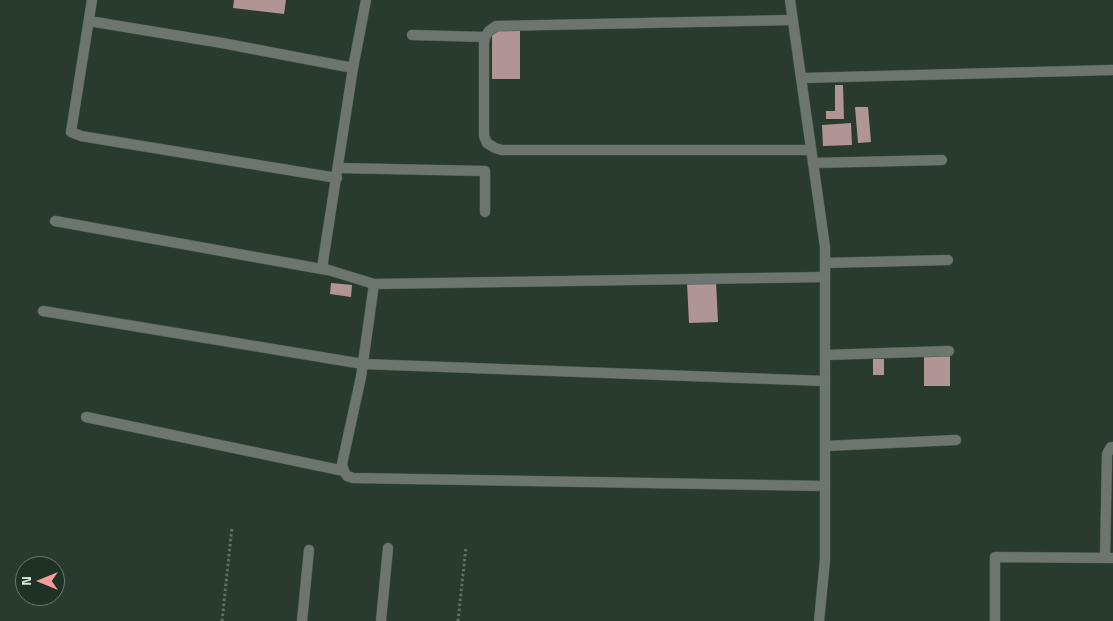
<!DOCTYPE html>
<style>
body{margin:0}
#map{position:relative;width:1113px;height:621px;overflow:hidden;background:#293b2e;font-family:"Titillium Web",sans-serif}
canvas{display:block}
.north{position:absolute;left:15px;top:556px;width:50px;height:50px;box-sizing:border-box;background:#1f3124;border:1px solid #69786d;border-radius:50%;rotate:270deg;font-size:14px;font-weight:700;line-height:20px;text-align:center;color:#d7e2da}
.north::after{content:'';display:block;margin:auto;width:18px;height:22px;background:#f59b99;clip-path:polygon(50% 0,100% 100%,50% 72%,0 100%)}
</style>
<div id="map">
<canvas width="1113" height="621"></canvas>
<div class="north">N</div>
</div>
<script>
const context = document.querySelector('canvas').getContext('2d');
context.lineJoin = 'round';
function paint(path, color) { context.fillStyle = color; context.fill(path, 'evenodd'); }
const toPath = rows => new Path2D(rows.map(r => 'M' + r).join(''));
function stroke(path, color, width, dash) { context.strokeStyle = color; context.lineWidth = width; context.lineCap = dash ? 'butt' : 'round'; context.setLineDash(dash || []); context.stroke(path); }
paint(toPath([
 [234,0,286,0,284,14,233,8],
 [492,30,520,30,520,79,492,79],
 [835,85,843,85,844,119,826,119,826,111,835,111],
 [855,107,868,107,871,142,858,143],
 [851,123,852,145,823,146,822,125],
 [716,281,718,322,689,323,687,283],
 [331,283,352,285,351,297,330,294],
 [924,356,950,356,950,386,924,386],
 [873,359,884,359,884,375,873,375]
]), '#b19594');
const service = toPath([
 [338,168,485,171,485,212]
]);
const minor = toPath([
 [92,0,71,132,81,136,337,178],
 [366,0,353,68,322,268,374,284,825,277],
 [792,20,496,26,489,31,485,37,484,43,484,136,487,143,495,148,502,150,811,150],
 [89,21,222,43,353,68],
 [412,35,485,37],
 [801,78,1113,70],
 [813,163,942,160],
 [55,221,327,270],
 [825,263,948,260],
 [374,284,361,377,342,464,344,471,347,476,353,478,825,486],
 [43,311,363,364,825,381],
 [825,355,949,351],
 [86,417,344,471],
 [825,446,956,440],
 [1105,558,1107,454,1111,447,1113,447],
 [302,621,309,550],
 [381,621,388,548],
 [995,621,995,557,1113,558]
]);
const tertiary = toPath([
 [790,0,825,247,825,560,819,621]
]);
stroke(service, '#48594d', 11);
stroke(minor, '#48594d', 11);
stroke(tertiary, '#48594d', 11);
stroke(toPath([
 [222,621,232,527],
 [458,621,466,547]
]), '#5f6f63', 3, [2.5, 2.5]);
stroke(service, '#6c756e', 10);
stroke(minor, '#6c756e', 10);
stroke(tertiary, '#6c756e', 10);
</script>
